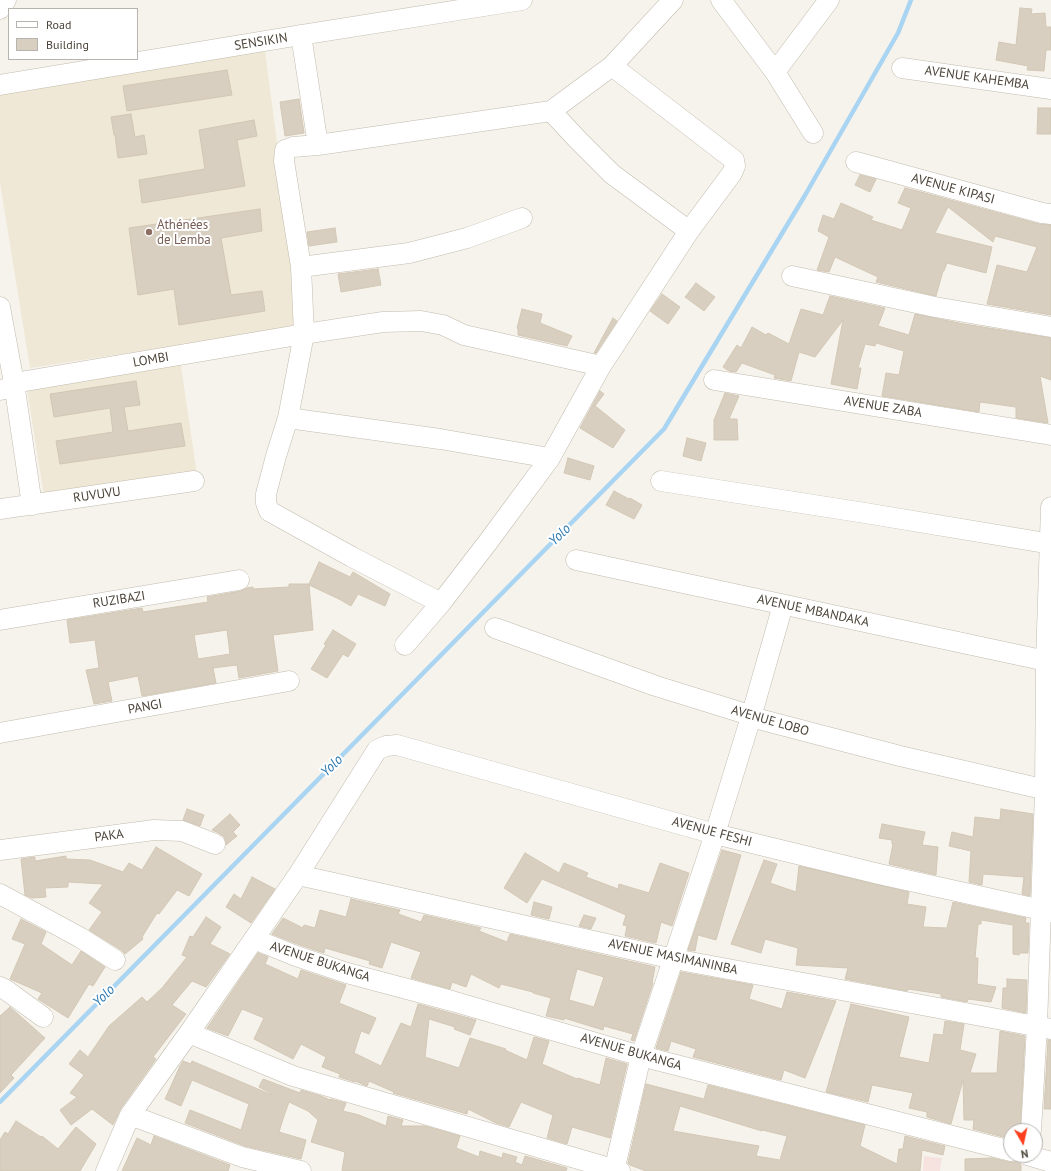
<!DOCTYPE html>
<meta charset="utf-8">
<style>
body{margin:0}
#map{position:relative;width:1051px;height:1171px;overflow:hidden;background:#f6f3ec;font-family:"PT Sans",sans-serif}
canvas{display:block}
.legend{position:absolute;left:8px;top:8px;width:130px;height:52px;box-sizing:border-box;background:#fff;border:1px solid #b7b4b0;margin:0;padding:5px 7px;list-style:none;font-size:12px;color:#4b4439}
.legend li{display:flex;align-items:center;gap:8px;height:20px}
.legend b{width:20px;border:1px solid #b7b4b0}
.north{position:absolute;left:1003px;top:1123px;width:40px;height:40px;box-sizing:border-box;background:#fff;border:1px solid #b7b4b0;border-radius:50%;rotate:171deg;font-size:11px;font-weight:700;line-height:16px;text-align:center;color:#4b4439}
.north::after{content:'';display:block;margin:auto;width:14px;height:18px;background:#fc3f1d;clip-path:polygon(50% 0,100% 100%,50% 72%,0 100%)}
</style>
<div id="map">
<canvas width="1051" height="1171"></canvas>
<ul class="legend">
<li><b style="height:5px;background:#fff"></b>Road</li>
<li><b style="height:11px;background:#d8cfc1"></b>Building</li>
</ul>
<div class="north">N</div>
</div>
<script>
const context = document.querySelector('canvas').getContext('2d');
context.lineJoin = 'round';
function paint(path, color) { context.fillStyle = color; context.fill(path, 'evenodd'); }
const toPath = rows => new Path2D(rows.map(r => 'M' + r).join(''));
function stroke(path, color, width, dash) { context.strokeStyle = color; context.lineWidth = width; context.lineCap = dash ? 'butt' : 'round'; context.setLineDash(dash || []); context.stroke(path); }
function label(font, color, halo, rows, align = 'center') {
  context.font = font + ' "PT Sans",sans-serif'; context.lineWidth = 4; context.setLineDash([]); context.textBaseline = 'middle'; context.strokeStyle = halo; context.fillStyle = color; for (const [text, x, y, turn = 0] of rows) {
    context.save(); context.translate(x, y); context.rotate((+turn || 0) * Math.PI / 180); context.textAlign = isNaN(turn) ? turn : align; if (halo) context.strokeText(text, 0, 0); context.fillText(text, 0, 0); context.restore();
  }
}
paint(toPath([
 [265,51,284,196,297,327,30,368,0,183,0,94],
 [180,359,197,475,44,496,26,383]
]), '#efe8d6');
paint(toPath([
 [924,1156,942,1158,940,1171,923,1171]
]), '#f6e3e0');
stroke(toPath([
 [0,1102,664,429,804,197,898,33,911,0]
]), '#a9d4f2', 4.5);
const building = toPath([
 [1020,8,1032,9,1031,14,1045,13,1046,27,1051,27,1051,50,1046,50,1044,71,1027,70,1028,66,996,60,999,42,1016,45,1020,8],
 [227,70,232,95,127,111,123,86,227,70],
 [299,99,304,133,285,136,280,102,299,99],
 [1038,108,1051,108,1051,134,1037,134,1038,108],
 [131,114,135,137,144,135,147,154,118,158,115,135,114,135,111,117,131,114],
 [254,120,257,136,237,140,245,186,142,203,139,180,205,169,199,130,254,120],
 [860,175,876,179,870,192,855,185,860,175],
 [905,188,921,192,1039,224,1051,225,1051,315,987,304,997,265,1027,272,1037,247,995,236,993,242,948,207,935,233,992,247,986,273,947,263,944,271,943,271,936,296,876,282,878,277,835,257,829,272,817,270,829,237,818,231,823,215,834,219,841,203,873,217,871,220,902,230,911,208,898,203,905,188],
 [260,209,262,231,221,238,231,295,262,291,265,311,179,325,174,289,138,295,129,228,260,209],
 [335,228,337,242,309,246,307,232,335,228],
 [378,269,381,285,341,292,338,274,378,269],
 [696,283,715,297,704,311,685,297,696,283],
 [662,294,680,307,668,324,650,311,662,294],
 [830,296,885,308,878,326,909,335,915,314,964,324,1051,338,1051,380,1040,376,1048,423,1016,418,1016,407,980,402,979,412,882,396,886,373,899,375,904,351,876,343,875,346,865,344,858,368,861,368,857,389,831,384,843,320,815,357,799,352,791,381,774,378,775,375,742,363,736,372,729,371,723,367,737,345,741,348,752,327,766,335,768,333,789,344,801,309,823,315,830,296],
 [522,309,542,314,540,323,572,336,567,346,518,335,518,329,517,328,522,309],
 [613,318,617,321,596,353,594,353,613,318],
 [136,381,140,405,124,407,128,431,181,423,185,446,60,464,56,441,113,432,110,408,54,417,50,394,136,381],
 [600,391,604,394,595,406,594,405,625,430,613,448,580,428,600,391],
 [725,393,739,396,729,419,737,419,738,440,714,440,714,420,725,393],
 [687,438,706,443,701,461,683,456,687,438],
 [568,458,594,466,590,480,564,473,568,458],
 [614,491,629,499,630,498,642,505,634,519,606,505,614,491],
 [319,562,350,577,353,572,390,594,385,606,358,594,351,606,339,599,309,585,313,630,273,635,278,671,239,678,237,665,213,668,216,683,142,696,138,676,108,682,112,701,94,704,86,670,99,668,95,640,70,643,67,620,142,608,143,612,208,602,207,597,241,591,247,588,253,587,253,589,289,587,289,584,309,584,319,562],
 [227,630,230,654,198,659,194,635,227,630],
 [333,630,356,644,348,657,343,654,327,678,311,669,326,645,324,644,333,630],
 [187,809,204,815,200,826,183,820,187,809],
 [1001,809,1033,814,1030,896,1022,894,1024,877,983,874,982,885,969,882,971,851,949,846,952,832,973,837,975,817,1000,820,1001,809],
 [230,814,240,825,233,832,237,836,226,845,226,842,224,837,219,833,212,830,230,814],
 [882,824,925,832,922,845,938,847,936,875,889,864,893,844,892,844,892,840,879,838,882,824],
 [156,847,202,874,189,896,177,890,159,914,157,913,142,937,143,939,125,954,121,950,89,930,102,912,89,903,103,884,68,882,68,887,45,888,46,897,32,898,25,895,21,859,35,857,35,861,66,856,66,859,90,860,123,872,129,863,142,870,156,847],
 [722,850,741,855,716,940,698,935,695,951,688,950,722,850],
 [525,853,559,873,564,863,588,873,586,877,618,889,619,884,649,893,660,863,689,873,672,926,661,922,656,943,625,936,627,926,623,925,626,915,542,879,527,903,504,888,525,853],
 [764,860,777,864,770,883,796,892,799,866,909,892,907,904,926,907,923,927,947,928,953,902,1026,918,1025,923,1029,923,1028,953,1020,953,1019,955,1013,954,1013,925,981,920,981,924,978,924,975,958,978,958,977,984,996,987,991,1002,968,999,967,1002,941,997,941,994,908,989,907,991,845,979,848,968,796,965,798,948,765,939,761,953,731,944,764,860],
 [252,877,275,889,251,923,226,907,234,894,241,899,252,877],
 [351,899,400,910,398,914,421,922,424,915,481,928,479,931,507,942,510,934,655,967,652,983,653,983,634,1041,631,1040,633,1034,604,1026,603,1030,564,1018,564,1020,546,1016,551,998,533,993,533,992,501,984,499,988,471,974,466,987,452,982,450,989,411,978,421,952,391,942,382,968,369,964,370,961,325,948,324,953,300,945,272,934,283,918,303,928,304,925,315,928,320,910,346,917,351,899],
 [577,969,604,977,594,1007,569,1000,577,969],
 [534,902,552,907,549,919,531,915,534,902],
 [584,915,596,918,591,929,579,926,584,915],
 [206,917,221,927,210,944,230,954,206,987,192,981,172,1005,186,1014,153,1057,156,1059,121,1108,113,1125,92,1109,71,1125,60,1110,77,1097,70,1093,84,1075,69,1064,80,1050,88,1057,109,1026,142,997,147,1002,162,988,187,957,182,955,190,936,193,937,206,917],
 [21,919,46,932,41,944,72,965,81,951,105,967,93,986,89,984,68,1018,38,999,42,993,10,979,25,944,12,939,21,919],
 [258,953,268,957,265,964,298,979,301,970,346,985,339,1003,376,1018,369,1034,361,1031,354,1053,381,1066,401,1023,411,1027,418,1004,476,1020,470,1035,454,1029,455,1027,429,1019,425,1057,459,1068,470,1038,506,1049,505,1050,527,1060,534,1037,549,1041,542,1064,577,1079,578,1078,600,1085,606,1058,627,1064,610,1138,572,1127,567,1144,547,1138,553,1115,521,1102,509,1127,496,1123,468,1109,467,1114,393,1093,394,1092,369,1081,367,1086,355,1081,355,1082,339,1077,340,1074,322,1067,326,1057,301,1044,293,1059,254,1039,264,1018,242,1009,228,1036,207,1028,258,953],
 [681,972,753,985,749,999,782,1009,787,992,836,1001,805,1078,784,1070,781,1080,701,1059,693,1057,696,1049,671,1041,668,1051,656,1048,681,972],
 [1007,979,1027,980,1026,1013,1002,1008,1003,988,1007,988,1007,979],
 [851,1004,909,1017,899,1057,929,1063,934,1034,943,1035,945,1021,964,1024,960,1050,976,1054,970,1073,997,1073,1000,1031,1025,1036,1020,1131,1011,1131,1011,1139,973,1129,974,1120,964,1120,963,1080,951,1124,927,1117,927,1112,909,1108,913,1093,872,1085,868,1102,826,1092,851,1004],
 [10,1007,45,1038,11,1075,14,1078,0,1093,0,1016,10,1007],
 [1048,1040,1051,1040,1051,1109,1044,1109,1048,1040],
 [183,1061,191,1064,192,1061,272,1095,272,1094,259,1087,263,1079,300,1093,301,1090,321,1096,330,1100,330,1099,346,1103,343,1111,359,1115,386,1126,388,1116,403,1120,401,1126,425,1126,460,1136,456,1148,479,1157,480,1151,502,1158,503,1153,517,1157,515,1162,522,1165,525,1156,567,1168,566,1171,342,1171,345,1152,311,1142,318,1120,308,1111,289,1102,284,1116,279,1132,306,1140,301,1159,245,1146,185,1123,190,1110,241,1130,249,1104,192,1080,181,1106,165,1099,180,1066,183,1061],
 [646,1084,704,1099,708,1085,865,1125,860,1146,897,1164,899,1149,903,1149,905,1136,945,1146,943,1155,922,1150,920,1171,646,1171,630,1165,628,1163,646,1084],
 [680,1106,762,1131,762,1130,787,1136,780,1160,756,1156,759,1146,673,1131,680,1106],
 [16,1121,41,1137,42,1136,58,1149,76,1127,96,1144,80,1171,0,1171,0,1140,5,1132,8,1134,16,1121],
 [154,1136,230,1165,228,1171,122,1171,137,1138,151,1145,154,1136],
 [992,1158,1009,1162,1014,1162,1017,1160,1021,1165,1021,1171,965,1171,965,1159,992,1158]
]);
paint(building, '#d8cfc1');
stroke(building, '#d3c7b4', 1);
const minor = toPath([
 [721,0,775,72,813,133],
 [0,9,6,0],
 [301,35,318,145],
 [902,68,1051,89],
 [775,72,829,0],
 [0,85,301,35,522,0],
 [551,111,577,139,612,174,689,231],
 [856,162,1042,213,1051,214],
 [301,267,409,253,467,238,522,218],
 [792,276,935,307,1051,327],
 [0,307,14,383,32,505],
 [714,380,1051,435],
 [0,390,6,389,14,383,304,334,383,322,421,321,443,325,464,335,601,366],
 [288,418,440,439,550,458],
 [661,481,865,513,1051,544],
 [0,509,194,481],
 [576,560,1051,662],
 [441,603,352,557,269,511,266,503,266,494,276,456,288,418,304,334,301,267,284,161,285,150,293,147,318,145,551,111,612,66,673,0],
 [0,620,239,580],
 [495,628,656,686,740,712,751,717,900,756,1051,791],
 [405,645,441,603,488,542,550,458,601,366,689,231,721,188,732,173,735,166,734,160,612,66],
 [0,733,289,681],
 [0,850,154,830,182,831,215,844],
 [298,875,674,959,1051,1029],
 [0,894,81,938,115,960],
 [254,939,296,956,347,973,452,1001,641,1056,1011,1151],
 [0,987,6,990,43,1017],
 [189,1033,293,1076,620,1171],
 [130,1115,242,1157,301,1171],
 [1031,1131,1037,1026,1045,791,1046,661,1051,507],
 [1027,1155,1051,1162],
 [106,1171,130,1115,189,1033,254,939,298,875,377,750,386,746,397,745,715,834,879,874,1051,912],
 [614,1171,641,1056,715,834,751,717,783,605]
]);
stroke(minor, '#c2bbae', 21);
stroke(minor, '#fff', 20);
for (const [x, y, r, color] of [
 [149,232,4,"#8d6e63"]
]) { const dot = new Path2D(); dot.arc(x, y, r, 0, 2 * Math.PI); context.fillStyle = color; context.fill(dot); stroke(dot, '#fff', 1.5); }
label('13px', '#4b4439', '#fff', [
 ["SENSIKIN",261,42,-9],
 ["AVENUE KAHEMBA",977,78,8],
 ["AVENUE KIPASI",953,189,15],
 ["LOMBI",151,360,-10],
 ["AVENUE ZABA",883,407,9],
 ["RUVUVU",97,495,-8],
 ["RUZIBAZI",119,600,-9],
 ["AVENUE MBANDAKA",813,611,12],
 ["PANGI",145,707,-10],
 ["AVENUE LOBO",770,721,16],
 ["AVENUE FESHI",712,832,15],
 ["PAKA",109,836,-7],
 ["AVENUE MASIMANINBA",673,957,12],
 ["AVENUE BUKANGA",320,962,18],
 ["AVENUE BUKANGA",631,1052,16]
]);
label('13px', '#785e54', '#fff', [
 ["Athénées",157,225],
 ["de Lemba",157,240]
], 'left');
label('italic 14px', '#2e7ab2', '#fff', [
 ["Yolo",560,535,-45],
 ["Yolo",332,766,-45],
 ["Yolo",104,996,-45]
]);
</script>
